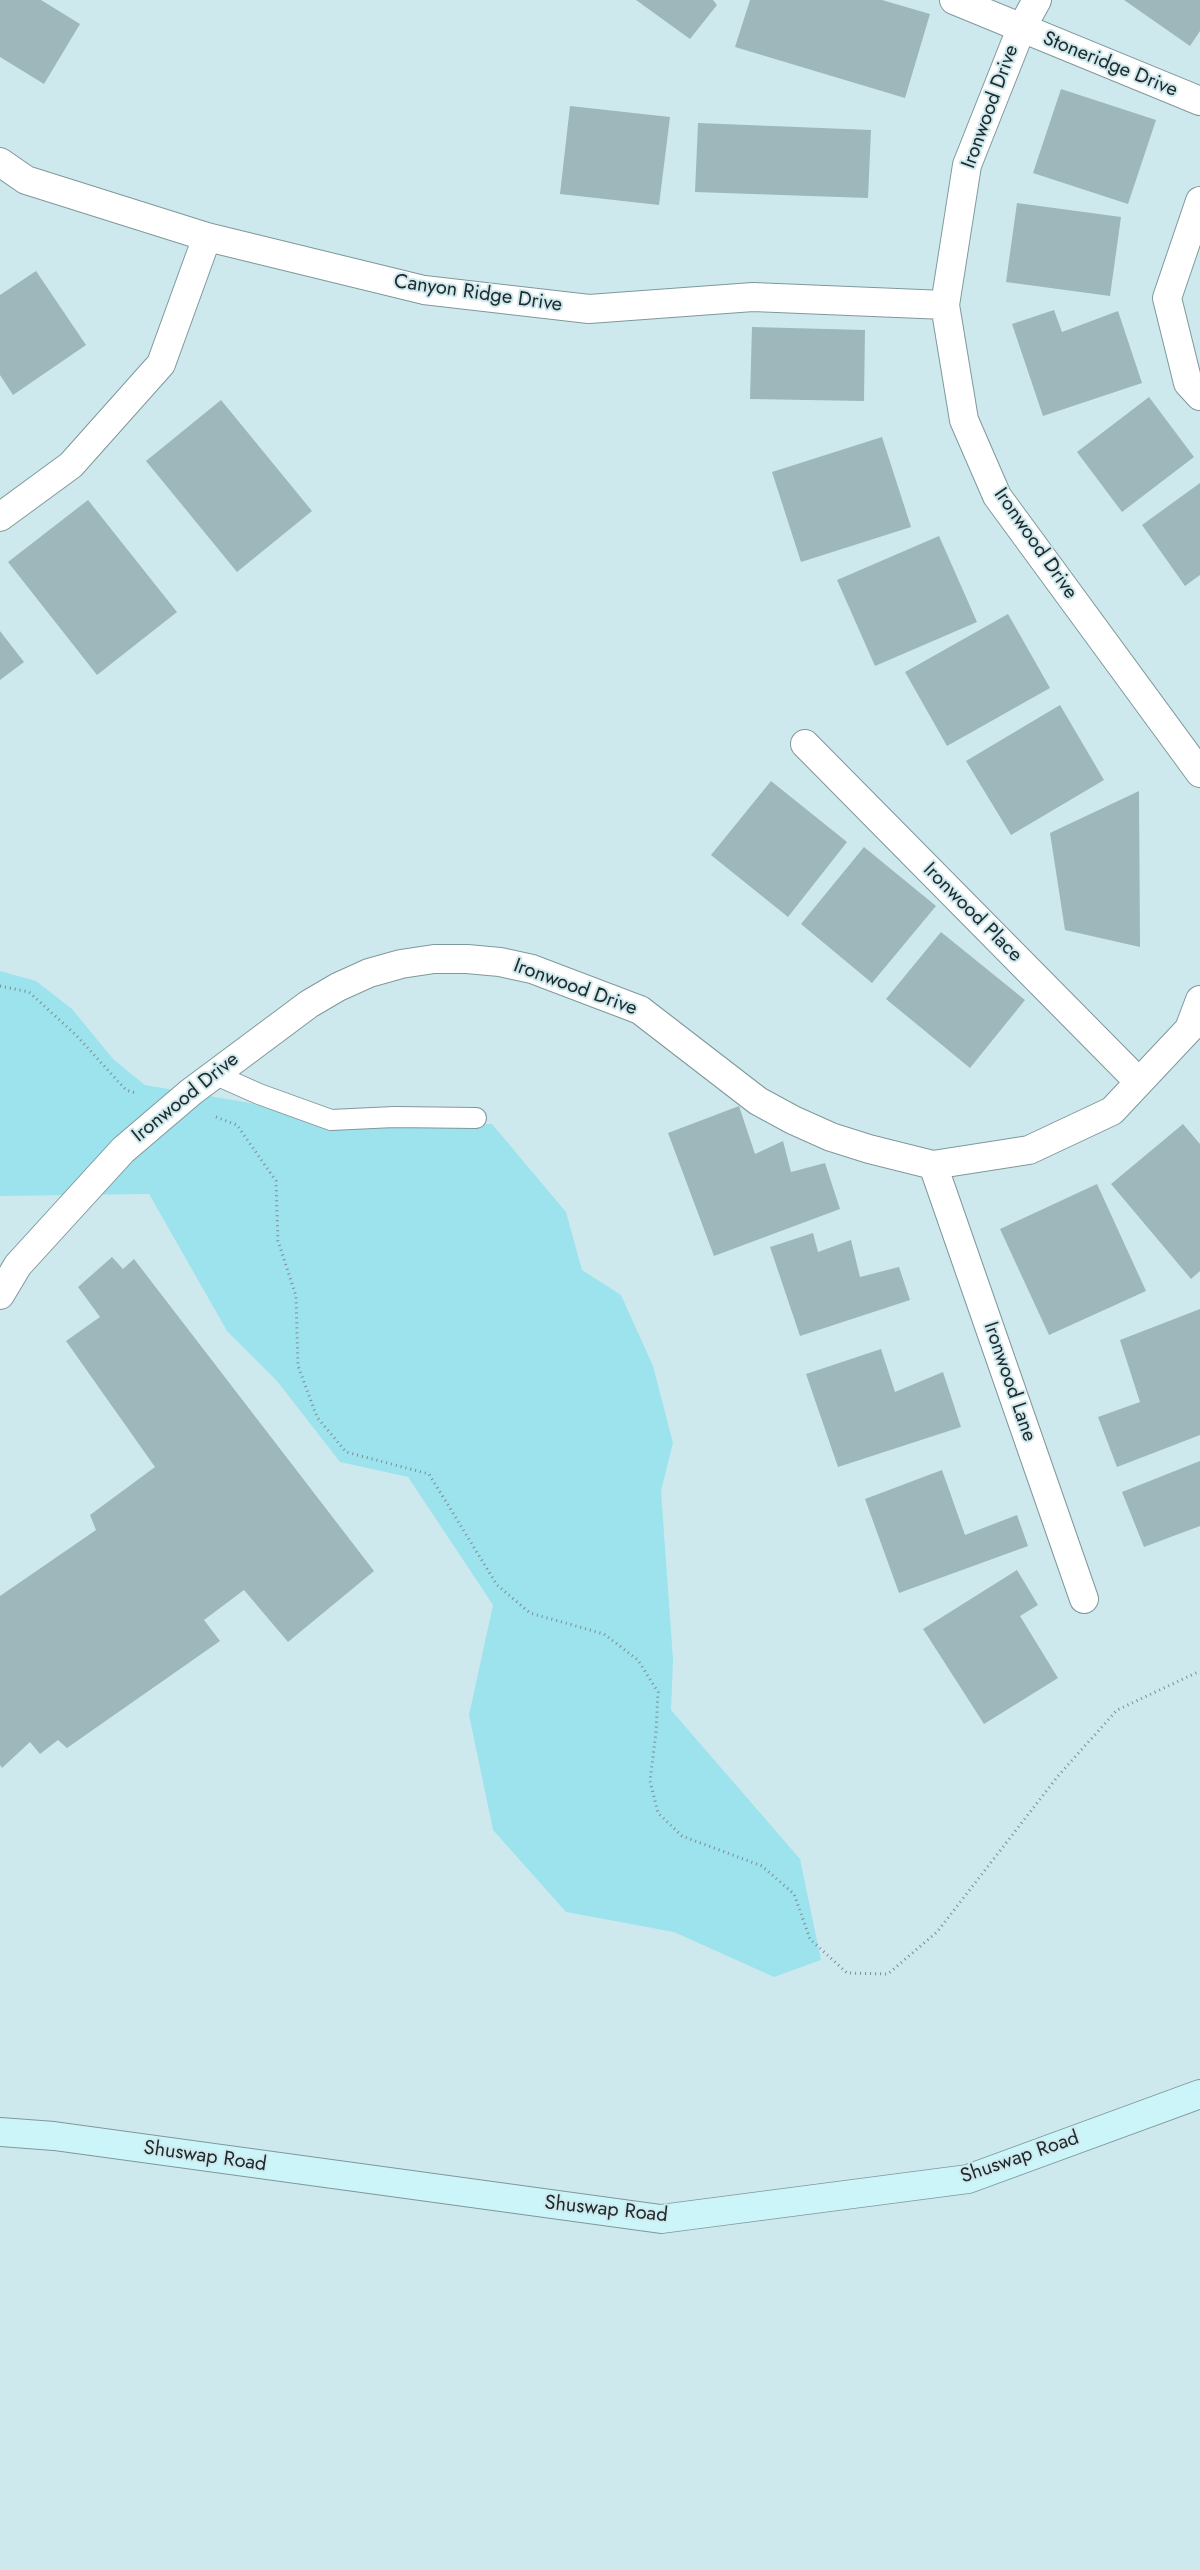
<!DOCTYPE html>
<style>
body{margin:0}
canvas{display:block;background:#cee9ed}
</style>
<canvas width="1200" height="2570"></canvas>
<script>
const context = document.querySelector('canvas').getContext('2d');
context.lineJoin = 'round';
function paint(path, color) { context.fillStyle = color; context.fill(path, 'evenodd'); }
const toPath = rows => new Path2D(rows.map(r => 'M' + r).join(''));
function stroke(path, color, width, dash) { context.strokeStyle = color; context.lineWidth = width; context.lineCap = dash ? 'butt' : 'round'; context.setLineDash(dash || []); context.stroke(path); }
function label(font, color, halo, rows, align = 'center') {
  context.font = font + ' Jost,sans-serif'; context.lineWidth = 4; context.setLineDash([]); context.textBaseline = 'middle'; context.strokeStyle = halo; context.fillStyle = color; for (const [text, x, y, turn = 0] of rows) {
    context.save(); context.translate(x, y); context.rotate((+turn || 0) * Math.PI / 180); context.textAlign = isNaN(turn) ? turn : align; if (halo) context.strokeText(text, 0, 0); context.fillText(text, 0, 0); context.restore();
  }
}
paint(toPath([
 [0,971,36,981,72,1009,114,1060,145,1085,250,1103,334,1128,492,1124,566,1212,582,1270,621,1295,653,1366,673,1443,661,1491,673,1659,671,1710,800,1859,821,1960,774,1977,674,1932,566,1912,493,1830,469,1715,493,1605,408,1477,340,1462,277,1381,227,1331,149,1194,0,1196]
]), '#9de3ed');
paint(toPath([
 [0,0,41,0,80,24,44,84,0,57],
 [636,0,713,0,717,5,690,39],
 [750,0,882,0,930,14,905,98,735,47],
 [1124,0,1200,0,1200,31,1190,46],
 [1061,89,1156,120,1128,204,1033,173],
 [570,106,670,117,659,205,560,194],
 [698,123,871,130,868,198,695,192],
 [1017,203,1121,217,1110,296,1006,282],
 [36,271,86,345,13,395,0,375,0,295],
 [1054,310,1062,332,1118,311,1142,383,1043,416,1012,324],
 [752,327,865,330,864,401,750,399],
 [1149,397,1194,457,1122,512,1077,452],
 [221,400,312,511,237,572,146,461],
 [882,437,911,527,801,562,772,472],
 [1200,483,1200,575,1185,586,1142,525],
 [88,500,177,612,97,675,8,562],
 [939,536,977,622,875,666,837,580],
 [1008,614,1050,688,947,746,905,672],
 [0,631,24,662,0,680],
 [1060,705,1104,780,1011,835,966,761],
 [771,781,847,842,788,917,711,855],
 [1139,791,1140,947,1065,930,1050,833],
 [864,847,936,906,872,983,801,924],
 [941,932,1025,1000,970,1068,886,999],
 [739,1106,755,1154,783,1141,791,1172,825,1163,840,1209,714,1256,668,1133],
 [1183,1124,1200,1144,1200,1271,1191,1279,1111,1184],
 [1097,1184,1146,1291,1049,1335,1000,1229],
 [813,1233,818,1252,851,1240,860,1277,899,1267,910,1300,800,1336,770,1247],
 [112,1257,123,1269,134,1259,374,1571,288,1642,244,1590,204,1620,220,1641,67,1748,58,1740,40,1754,30,1742,2,1768,0,1765,0,1596,96,1530,90,1515,155,1467,66,1341,100,1317,78,1287],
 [1200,1309,1200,1435,1117,1467,1098,1417,1140,1402,1120,1340],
 [881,1349,895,1392,943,1372,961,1427,838,1467,806,1374],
 [1200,1461,1200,1526,1144,1547,1122,1492],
 [942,1470,965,1535,1017,1515,1028,1546,899,1593,865,1499],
 [1017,1570,1038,1605,1020,1616,1058,1678,984,1724,923,1629]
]), '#9db7ba');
const lane = toPath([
 [214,1074,259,1094,331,1120,394,1117,476,1118]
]);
const street = toPath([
 [954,0,1200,101],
 [1037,0,1021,29,967,165,945,305,964,420,997,496,1200,773],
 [0,162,26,180,207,237,424,290,589,309,753,297,945,305],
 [1200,201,1167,298,1188,383,1200,396],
 [0,517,71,465,161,364,207,237],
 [805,744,1139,1082],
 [933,1165,1084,1599],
 [0,1295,18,1265,123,1150,191,1092,309,1004,338,987,369,973,401,964,434,959,467,959,500,962,532,969,640,1010,758,1101,793,1120,831,1137,869,1149,933,1165,1029,1150,1112,1111,1189,1029,1200,1000]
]);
const secondary = toPath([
 [0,2132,54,2136,661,2219,968,2179,1200,2094]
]);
stroke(lane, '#7f989b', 22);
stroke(street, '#7f989b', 30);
stroke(secondary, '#7f989b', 30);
stroke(toPath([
 [0,986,29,992,76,1035,126,1090,136,1093],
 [216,1117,237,1125,276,1181,278,1241,296,1296,298,1366,317,1417,346,1452,429,1474,497,1585,530,1613,604,1634,638,1660,658,1692,656,1732,650,1781,658,1813,682,1836,762,1866,794,1894,810,1939,847,1973,888,1974,937,1932,1058,1776,1117,1710,1200,1671]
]), '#7b8d91', 3, [1, 4]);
stroke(lane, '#fff', 20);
stroke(street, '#fff', 28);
stroke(secondary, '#ccf5fa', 28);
label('20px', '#202a2c', '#cee9ed', [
 ["Stoneridge Drive",1110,65,22],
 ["Ironwood Drive",991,107,-70],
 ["Canyon Ridge Drive",478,294,8],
 ["Ironwood Drive",1035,544,55],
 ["Ironwood Place",972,913,45],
 ["Ironwood Drive",575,988,20],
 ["Ironwood Drive",186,1098,-39],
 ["Ironwood Lane",1009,1382,71],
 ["Shuswap Road",205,2157,8],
 ["Shuswap Road",1020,2158,-19],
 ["Shuswap Road",606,2210,6]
]);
</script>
